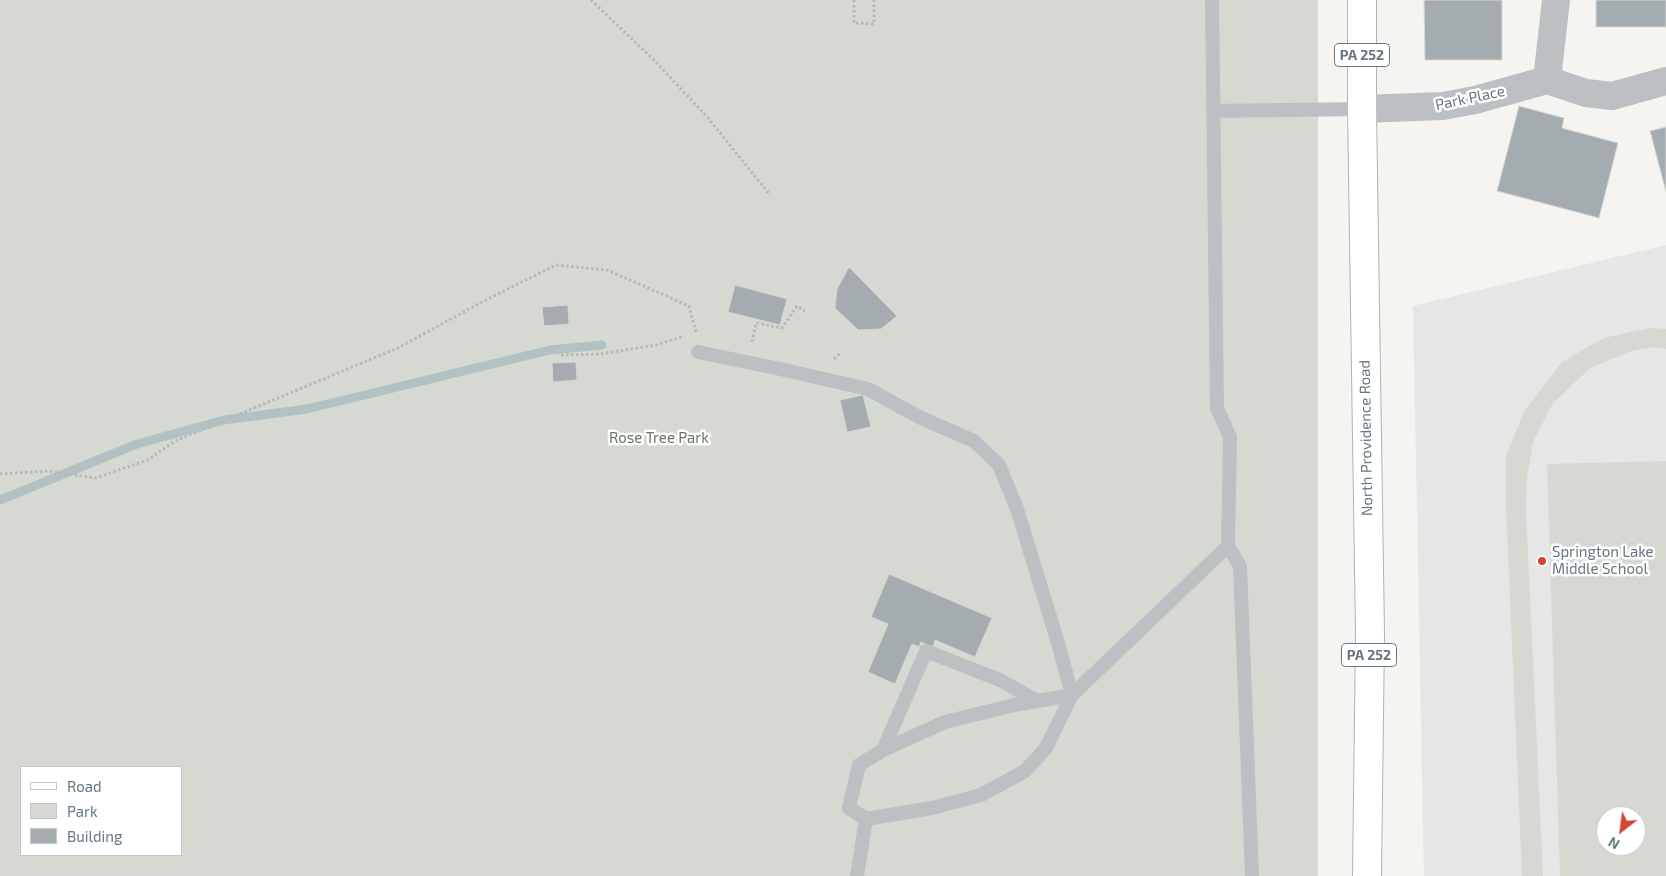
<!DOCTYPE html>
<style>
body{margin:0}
#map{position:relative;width:1666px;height:876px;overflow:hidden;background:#f5f4f1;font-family:"Exo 2",sans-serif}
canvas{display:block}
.legend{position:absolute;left:20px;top:766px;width:162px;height:90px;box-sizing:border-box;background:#fff;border:1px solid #c2c9cc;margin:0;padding:6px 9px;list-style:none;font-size:15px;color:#667780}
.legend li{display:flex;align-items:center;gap:10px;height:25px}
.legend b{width:25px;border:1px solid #c2c9cc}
.north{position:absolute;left:1596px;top:806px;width:50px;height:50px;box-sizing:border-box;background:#fff;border:1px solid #c2c9cc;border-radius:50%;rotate:210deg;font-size:14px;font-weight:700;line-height:20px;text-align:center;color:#667780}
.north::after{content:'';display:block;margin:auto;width:18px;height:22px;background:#d34633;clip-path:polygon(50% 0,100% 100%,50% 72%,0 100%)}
</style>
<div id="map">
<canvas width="1666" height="876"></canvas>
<ul class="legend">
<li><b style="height:6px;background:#fff"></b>Road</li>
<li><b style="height:14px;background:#d5d9d1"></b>Park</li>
<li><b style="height:14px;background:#a4acb0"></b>Building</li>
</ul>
<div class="north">N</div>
</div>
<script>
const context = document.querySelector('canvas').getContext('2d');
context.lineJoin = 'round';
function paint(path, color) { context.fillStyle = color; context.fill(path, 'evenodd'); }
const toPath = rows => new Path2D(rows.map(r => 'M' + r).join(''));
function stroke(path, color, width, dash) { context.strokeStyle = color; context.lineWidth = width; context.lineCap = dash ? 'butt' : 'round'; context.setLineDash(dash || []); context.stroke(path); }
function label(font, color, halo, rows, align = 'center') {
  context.font = font + ' "Exo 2",sans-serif'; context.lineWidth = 5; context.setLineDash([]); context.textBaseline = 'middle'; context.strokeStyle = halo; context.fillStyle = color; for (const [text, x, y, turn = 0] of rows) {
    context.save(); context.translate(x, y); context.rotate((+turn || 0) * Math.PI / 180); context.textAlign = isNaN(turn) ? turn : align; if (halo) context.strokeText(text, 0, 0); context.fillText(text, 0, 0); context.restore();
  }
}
paint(toPath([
 [1666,245,1666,876,1424,876,1413,306],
 [1606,816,1636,816,1636,846,1606,846]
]), '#e5e6e5');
paint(toPath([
 [0,0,1318,0,1318,876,0,876],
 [21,767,181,767,181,855,21,855],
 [1650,328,1666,329,1666,349,1653,347,1631,351,1590,368,1553,403,1533,442,1527,477,1526,510,1543,876,1522,876,1506,505,1506,456,1524,412,1562,362,1604,338],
 [1666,461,1666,876,1560,876,1547,464],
 [1606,816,1636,816,1636,846,1606,846]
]), '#d5d9d1');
stroke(toPath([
 [0,500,137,444,224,420,307,409,550,350,602,345]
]), '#b4c1c4', 9);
const building = toPath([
 [1424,0,1502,0,1502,60,1425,60,1424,0],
 [1596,0,1666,0,1666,27,1596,27,1596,0],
 [1519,106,1564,118,1562,128,1618,143,1599,218,1497,191,1519,106],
 [1666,127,1666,192,1650,131,1666,127],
 [849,267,897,316,881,329,858,330,835,308,837,289,849,267],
 [735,285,787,299,780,325,728,312,735,285],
 [568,305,569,324,544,326,542,307,568,305],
 [576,362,577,380,553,382,552,363,576,362],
 [863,395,871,427,847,432,840,400,863,395],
 [889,574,992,618,975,657,935,640,933,647,921,642,919,647,912,644,895,684,868,672,888,624,871,617,889,574]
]);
paint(building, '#a4acb0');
stroke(building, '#d6d6d4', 1);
const primary = toPath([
 [1362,0,1362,109,1370,634,1367,876]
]);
stroke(primary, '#adb3b6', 30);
stroke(toPath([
 [591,0,655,61,709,119,770,195],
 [854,0,854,23,874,24,874,0],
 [752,342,756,323,782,328,797,306,805,311],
 [561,355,600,354,656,345,684,336],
 [834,359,841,352],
 [0,474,49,471,95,478,148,460,175,441,398,348,482,302,556,265,607,270,689,306,696,332]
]), '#b6b9bb', 3, [2.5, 2.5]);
stroke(toPath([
 [1212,0,1217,408,1230,437,1228,546,1240,566,1252,876],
 [1213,111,1362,109],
 [698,352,780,369,868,389,919,417,974,441,999,465,1017,509,1058,643,1072,695,1046,748,1025,771,981,795,932,808,866,819],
 [883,750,926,651,1000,680,1037,701],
 [857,876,866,819,849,808,859,765,883,750,945,722,1014,705,1072,695,1228,546]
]), '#bcc0c3', 14);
stroke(toPath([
 [1547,80,1556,0],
 [1362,109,1443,106,1475,100,1547,80,1586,93,1612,96,1666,81]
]), '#bcc0c3', 28);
stroke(primary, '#fff', 28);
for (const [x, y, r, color] of [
 [1542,561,5,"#d34633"]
]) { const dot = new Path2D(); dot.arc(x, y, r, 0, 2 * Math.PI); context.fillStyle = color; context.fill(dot); stroke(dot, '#fff', 2); }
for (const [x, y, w] of [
 [1362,55,55],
 [1369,655,55]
]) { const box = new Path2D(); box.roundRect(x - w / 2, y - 11.5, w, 23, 4); context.fillStyle = '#fff'; context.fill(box); stroke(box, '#667780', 1); }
label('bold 14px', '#667780', null, [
 ["PA 252",1362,55],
 ["PA 252",1369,655]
]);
label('15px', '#667780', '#fff', [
 ["Park Place",1470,98,-12],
 ["North Providence Road",1366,438,-91]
]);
label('15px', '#6a7764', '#fff', [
 ["Rose Tree Park",659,438]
]);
label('15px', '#667780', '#fff', [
 ["Springton Lake",1552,552],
 ["Middle School",1552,569]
], 'left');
</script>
